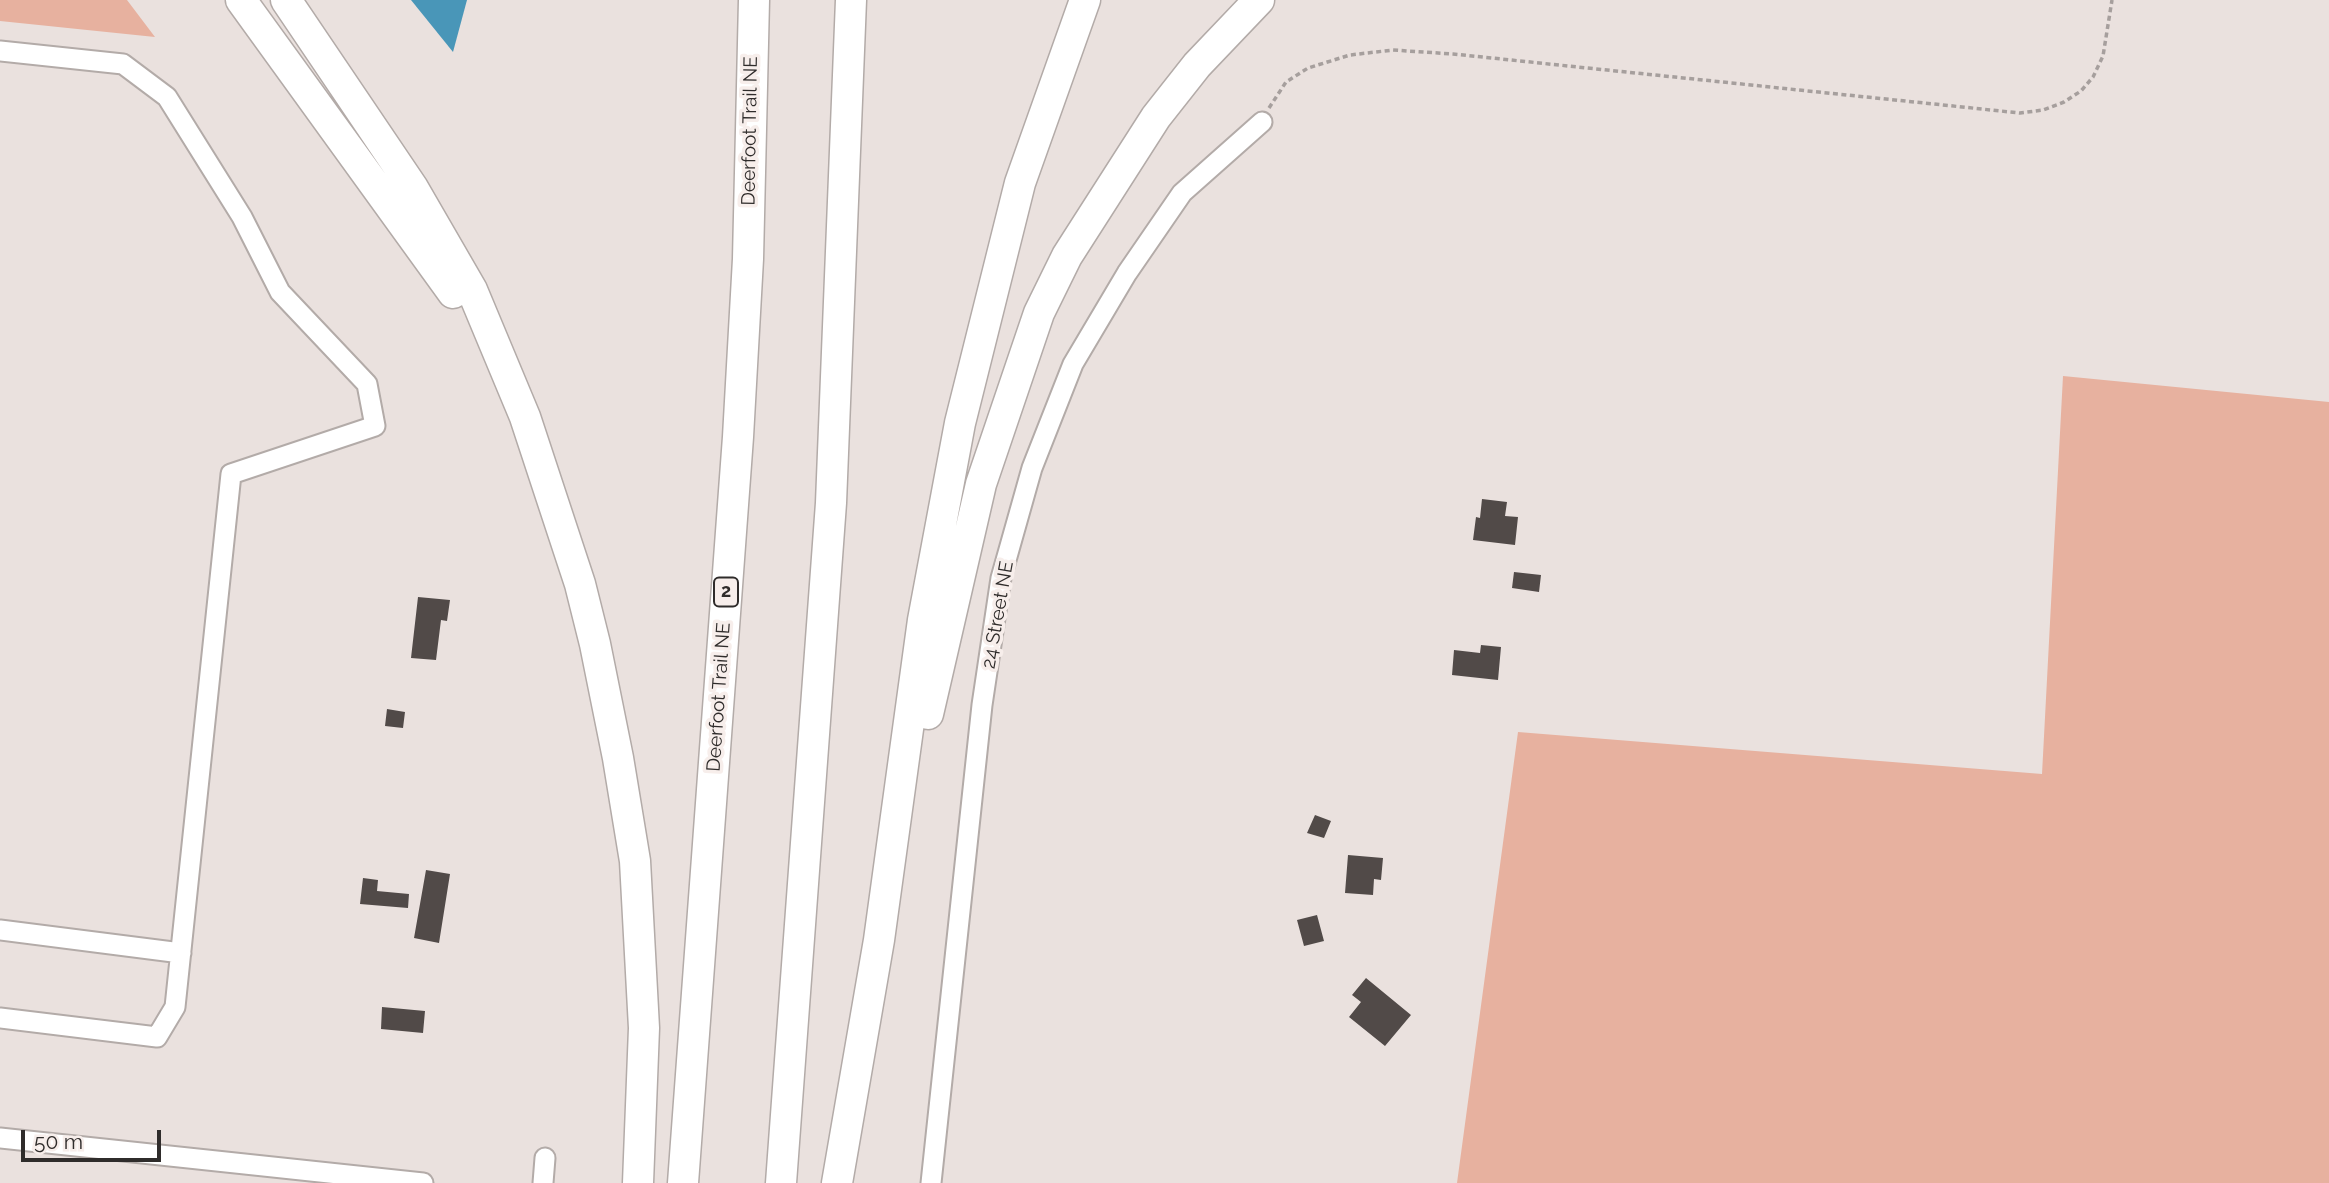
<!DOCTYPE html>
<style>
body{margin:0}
#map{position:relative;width:2329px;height:1183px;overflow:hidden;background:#eae1de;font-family:Raleway,sans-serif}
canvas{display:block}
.scale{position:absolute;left:21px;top:1130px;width:140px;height:32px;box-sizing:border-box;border:4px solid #2f2c2b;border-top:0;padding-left:9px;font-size:21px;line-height:24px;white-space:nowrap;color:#2f2c2b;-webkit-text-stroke:5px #f7eeeb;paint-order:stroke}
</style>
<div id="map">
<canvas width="2329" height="1183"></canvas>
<div class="scale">50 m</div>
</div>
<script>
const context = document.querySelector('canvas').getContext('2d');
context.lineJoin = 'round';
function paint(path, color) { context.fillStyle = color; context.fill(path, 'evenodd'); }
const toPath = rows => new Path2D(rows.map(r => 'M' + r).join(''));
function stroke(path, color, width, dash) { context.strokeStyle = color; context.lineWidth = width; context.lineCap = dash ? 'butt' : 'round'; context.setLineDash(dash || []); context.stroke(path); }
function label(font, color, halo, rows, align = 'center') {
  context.font = font + ' Raleway,sans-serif'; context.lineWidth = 7; context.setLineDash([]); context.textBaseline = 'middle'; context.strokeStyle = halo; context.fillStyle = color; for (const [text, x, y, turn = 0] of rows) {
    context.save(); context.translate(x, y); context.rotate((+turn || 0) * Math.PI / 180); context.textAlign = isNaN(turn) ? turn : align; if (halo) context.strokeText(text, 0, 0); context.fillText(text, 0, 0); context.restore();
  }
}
paint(toPath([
 [0,0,127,0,155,37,0,21],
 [2063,376,2329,402,2329,1183,1457,1183,1518,732,2042,774]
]), '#e7b19f');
paint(toPath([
 [411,0,467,0,453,52]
]), '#4996b8');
paint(toPath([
 [1482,499,1507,502,1505,516,1518,517,1515,545,1473,540,1476,517,1480,518],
 [1514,572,1541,575,1539,592,1512,588],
 [418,597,450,600,447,621,441,620,436,660,411,658],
 [1481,645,1501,647,1498,680,1452,675,1454,650,1480,653],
 [387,709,405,712,403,728,385,726],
 [1315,815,1331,821,1324,838,1307,833],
 [1348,855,1383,858,1381,880,1374,879,1373,895,1345,893],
 [426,870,450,874,439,943,414,938],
 [363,878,378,880,377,891,409,894,408,908,360,904],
 [1317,915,1324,941,1304,946,1297,920],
 [1366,978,1411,1015,1385,1046,1349,1017,1361,1002,1352,995],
 [382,1007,425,1011,423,1033,381,1029]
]), '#514a48');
const minor = toPath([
 [0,51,123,64,167,97,242,217,280,292,367,384,375,426,231,474,175,1007,157,1037,0,1018],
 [0,930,181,953],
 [0,1138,423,1183],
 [543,1183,545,1158],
 [931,1183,982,705,1001,578,1032,468,1073,364,1127,273,1182,193,1262,122]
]);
const highway = toPath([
 [241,0,453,293],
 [286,0,413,188,472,290,525,417,580,584,595,644,618,758,635,861,644,1028,638,1183],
 [928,714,981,484,1039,313,1067,256,1156,117,1197,65,1259,0],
 [683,1183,738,437,748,259,754,0],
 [781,1183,831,503,851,0],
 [837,1183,879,940,923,620,960,423,1020,183,1085,0]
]);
stroke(minor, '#b3aba8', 23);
stroke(highway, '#b3aba8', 33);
stroke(toPath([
 [1269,108,1286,82,1308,68,1350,55,1393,50,1453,54,2020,113,2043,110,2064,102,2081,91,2093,77,2103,56,2112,0]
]), '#a69f9d', 3.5, [5, 3.5]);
stroke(minor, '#fff', 19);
stroke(highway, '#fff', 30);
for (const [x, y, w] of [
 [726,592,24]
]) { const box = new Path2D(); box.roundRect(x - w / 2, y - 14.5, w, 29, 5); context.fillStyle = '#f7eeeb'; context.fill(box); stroke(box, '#2f2c2b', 2); }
label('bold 18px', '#2f2c2b', null, [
 ["2",726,592]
]);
label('19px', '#2f2c2b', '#f7eeeb', [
 ["Deerfoot Trail NE",750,131,-89],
 ["24 Street NE",998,615,-80],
 ["Deerfoot Trail NE",719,697,-86]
]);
</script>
